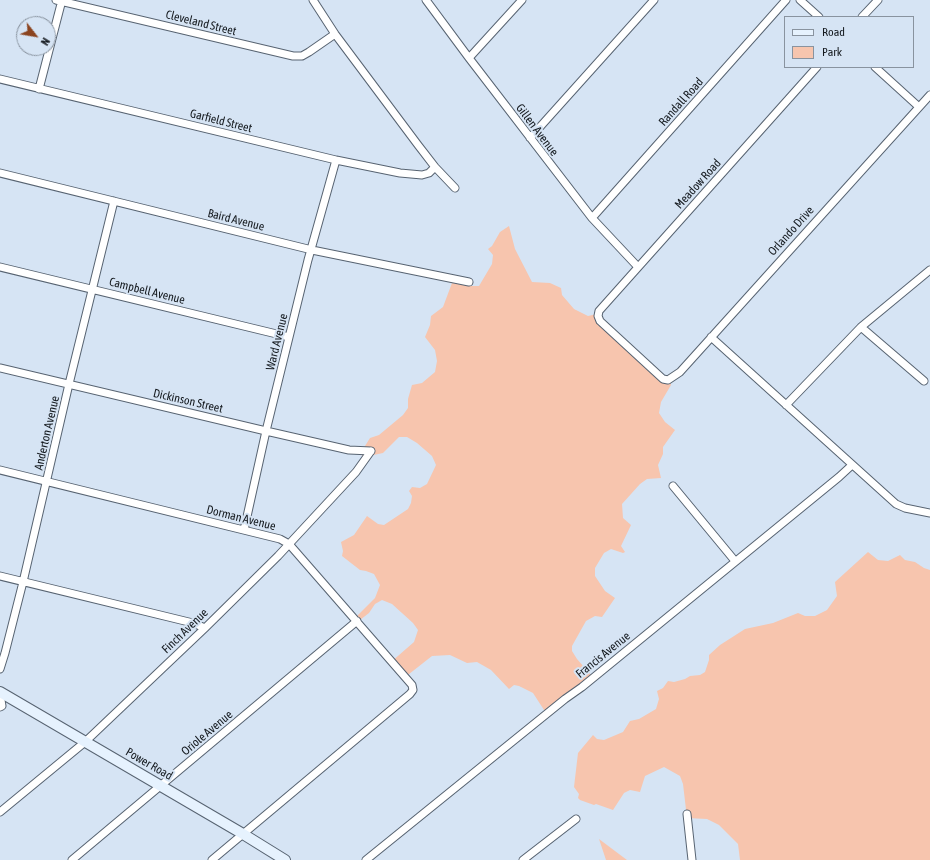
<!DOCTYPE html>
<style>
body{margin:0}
#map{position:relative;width:930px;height:860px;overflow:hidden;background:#d6e4f4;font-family:"Asap Condensed",sans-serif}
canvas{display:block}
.legend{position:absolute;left:784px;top:16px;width:130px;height:52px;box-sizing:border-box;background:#d6e4f4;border:1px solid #89939f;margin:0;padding:5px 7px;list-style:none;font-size:12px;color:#151a1f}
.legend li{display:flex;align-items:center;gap:8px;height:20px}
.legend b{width:20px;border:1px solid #89939f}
.north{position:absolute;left:16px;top:16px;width:40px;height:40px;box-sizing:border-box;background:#d6e4f4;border:1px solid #89939f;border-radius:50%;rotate:121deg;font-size:11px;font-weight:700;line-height:16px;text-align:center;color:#151a1f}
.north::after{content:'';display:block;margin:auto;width:14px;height:18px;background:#8b441f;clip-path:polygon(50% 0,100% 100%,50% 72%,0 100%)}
</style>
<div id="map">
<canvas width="930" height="860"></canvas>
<ul class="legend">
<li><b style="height:5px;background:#e6f2fe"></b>Road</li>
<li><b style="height:11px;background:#f7c5ae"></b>Park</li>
</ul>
<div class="north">N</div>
</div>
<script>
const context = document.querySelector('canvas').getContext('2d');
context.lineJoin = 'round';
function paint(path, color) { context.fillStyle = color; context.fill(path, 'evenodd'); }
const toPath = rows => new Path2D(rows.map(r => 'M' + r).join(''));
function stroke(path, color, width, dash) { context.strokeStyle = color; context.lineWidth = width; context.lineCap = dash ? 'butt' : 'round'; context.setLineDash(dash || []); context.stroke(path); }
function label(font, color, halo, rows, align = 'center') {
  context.font = font + ' "Asap Condensed",sans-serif'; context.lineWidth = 4; context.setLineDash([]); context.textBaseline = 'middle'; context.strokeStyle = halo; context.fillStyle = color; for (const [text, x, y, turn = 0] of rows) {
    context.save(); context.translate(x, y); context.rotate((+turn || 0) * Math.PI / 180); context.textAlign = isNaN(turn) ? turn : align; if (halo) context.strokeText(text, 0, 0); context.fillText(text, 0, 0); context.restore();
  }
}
paint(toPath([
 [509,226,515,249,532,282,550,283,561,288,562,295,574,309,588,316,597,314,648,364,670,380,671,385,661,402,659,413,665,422,675,430,663,447,663,454,658,465,661,478,647,479,640,484,622,504,623,518,631,525,621,546,625,552,623,553,611,549,604,553,595,568,595,576,605,591,615,598,602,617,595,616,586,621,572,646,572,651,577,659,592,676,546,713,533,693,519,686,514,685,509,689,491,670,477,662,467,663,450,655,432,656,404,678,391,662,414,642,418,630,413,623,392,604,382,600,375,604,369,613,356,623,353,620,375,598,380,585,374,574,366,571,360,570,342,556,343,551,341,542,354,535,367,516,378,524,384,525,408,509,411,503,412,496,409,491,412,487,420,488,427,484,436,465,432,456,417,443,407,437,399,437,383,453,364,457,360,454,370,438,379,435,403,415,408,408,408,399,412,385,422,383,435,372,437,361,435,350,425,337,430,325,431,316,443,307,452,283,472,286,479,286,492,264,493,255,488,249,492,246,500,232],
 [868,552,878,560,888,561,900,555,905,560,915,562,924,568,930,570,930,860,740,860,738,844,719,825,707,819,687,818,683,784,680,776,664,767,645,776,640,792,630,790,624,793,613,810,596,804,594,805,580,800,578,798,579,794,574,787,578,753,593,735,597,739,604,740,623,732,630,721,639,719,656,709,659,699,657,691,663,688,668,681,674,682,685,679,690,676,700,675,705,672,709,660,709,655,720,645,745,629,773,623,798,613,805,616,815,616,827,610,837,596,835,582],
 [599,839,627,860,606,860]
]), '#f7c5ae');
const minor = toPath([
 [56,0,293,56,302,56,309,52,335,34],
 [313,0,335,34,418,145,435,167,455,188],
 [426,0,469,58,592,218,638,267],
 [800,0,819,17],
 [862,17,878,0],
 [469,58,522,0],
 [817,67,599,311,598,316,600,321,663,379,668,380,680,372,930,95],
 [875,67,919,107],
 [0,79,336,160,400,173,422,175,429,173,435,167],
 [39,89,62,0],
 [530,138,654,0],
 [0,173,312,250,469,282],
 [592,218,786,0],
 [0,267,289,337],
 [861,327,924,381],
 [711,337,896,504,905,508,930,513],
 [0,368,266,431,349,450,371,451],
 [786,405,861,327,930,270],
 [0,470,280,539,289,544,296,552,412,685,413,690,410,694,212,860],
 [673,486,735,561],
 [244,530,266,431,308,260,336,160],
 [0,576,193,623,205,628],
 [0,669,5,653,23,582,69,384,114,201],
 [0,694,2,706,0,707],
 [0,812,85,742,205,628,278,556,356,472,371,451],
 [687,814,692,860],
 [72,860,357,621],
 [366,860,565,699,582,687,839,477,852,465],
 [523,860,576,819]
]);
const secondary = toPath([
 [0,692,243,834,285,860]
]);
stroke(minor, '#576371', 9);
stroke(secondary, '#576371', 12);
stroke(minor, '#fff', 7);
stroke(secondary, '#e6f2fe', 10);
label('12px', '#151a1f', '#d6e4f4', [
 ["Cleveland Street",201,23,14],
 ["Randall Road",681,102,-48],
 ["Garfield Street",221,121,14],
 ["Gillen Avenue",537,130,53],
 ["Meadow Road",698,184,-48],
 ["Baird Avenue",236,220,14],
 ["Orlando Drive",791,231,-48],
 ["Campbell Avenue",147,291,14],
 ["Ward Avenue",277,342,-76],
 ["Dickinson Street",188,401,13],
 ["Anderton Avenue",47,433,-77],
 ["Dorman Avenue",241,518,14],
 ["Finch Avenue",185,631,-44],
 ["Francis Avenue",603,655,-39],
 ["Oriole Avenue",207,733,-40],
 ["Power Road",149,764,30]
]);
</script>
